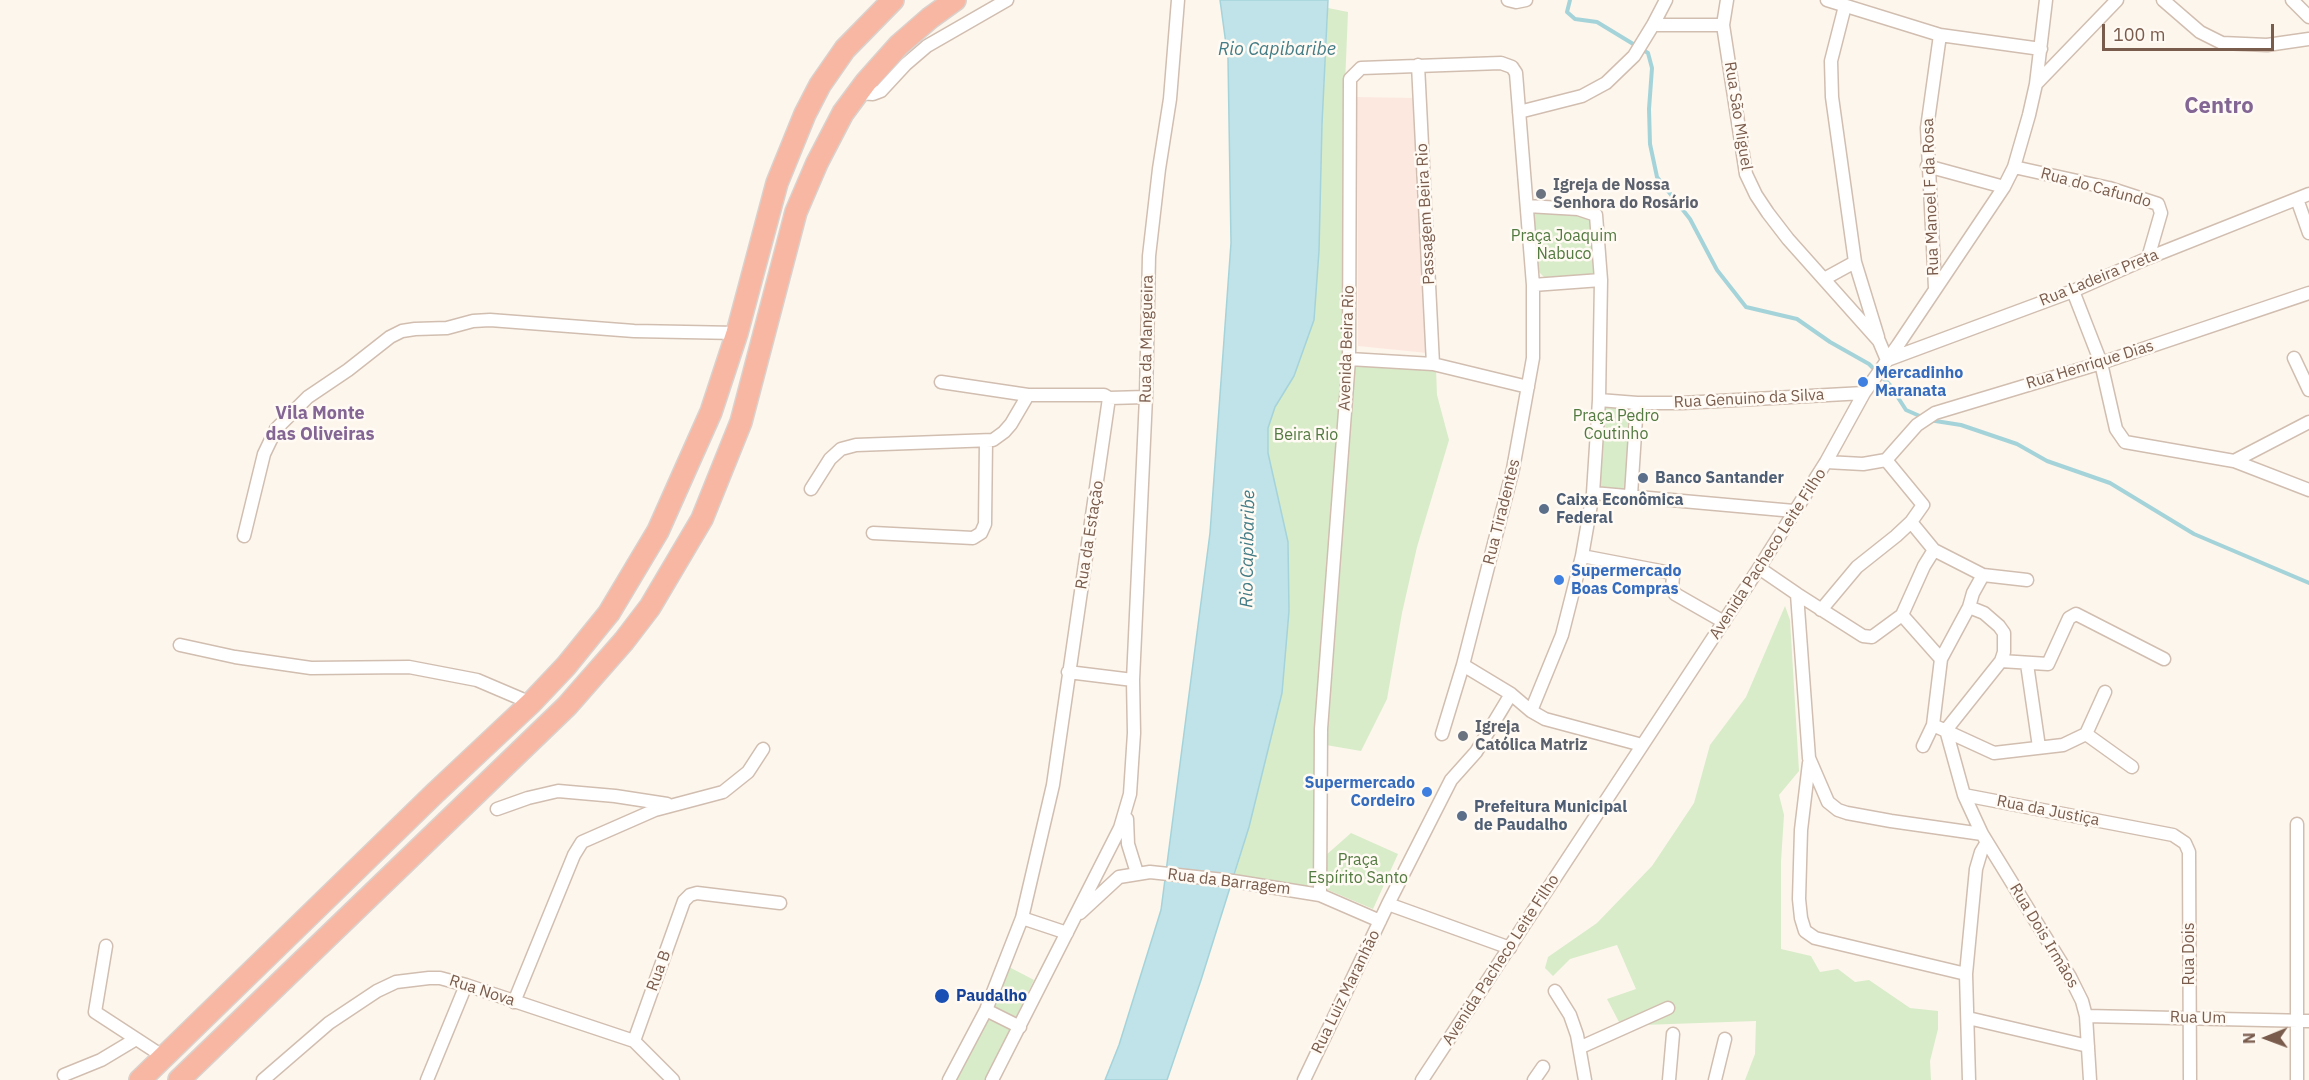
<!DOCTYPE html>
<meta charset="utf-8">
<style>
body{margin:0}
#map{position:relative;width:2309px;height:1080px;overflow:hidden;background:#fdf6ec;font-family:"IBM Plex Sans",sans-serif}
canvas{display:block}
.north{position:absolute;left:2237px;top:1008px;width:60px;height:60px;-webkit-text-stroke:4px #fffaf3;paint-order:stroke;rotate:269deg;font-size:16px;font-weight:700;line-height:24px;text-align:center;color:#7a5c4d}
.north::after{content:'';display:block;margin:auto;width:21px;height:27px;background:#7a5c4d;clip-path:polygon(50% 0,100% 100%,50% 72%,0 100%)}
.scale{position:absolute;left:2102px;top:24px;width:172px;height:27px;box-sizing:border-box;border:3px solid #7a5c4d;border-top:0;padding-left:8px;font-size:18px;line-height:21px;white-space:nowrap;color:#7a5c4d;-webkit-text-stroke:4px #fffaf3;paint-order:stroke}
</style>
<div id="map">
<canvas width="2309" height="1080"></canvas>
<div class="north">N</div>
<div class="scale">100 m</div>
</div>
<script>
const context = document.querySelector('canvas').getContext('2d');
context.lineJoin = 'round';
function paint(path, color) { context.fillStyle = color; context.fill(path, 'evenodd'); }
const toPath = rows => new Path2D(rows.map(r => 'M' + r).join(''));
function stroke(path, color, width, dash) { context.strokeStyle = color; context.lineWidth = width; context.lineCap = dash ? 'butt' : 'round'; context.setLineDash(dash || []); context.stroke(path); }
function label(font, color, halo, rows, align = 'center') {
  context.font = font + ' "IBM Plex Sans",sans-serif'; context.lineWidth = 5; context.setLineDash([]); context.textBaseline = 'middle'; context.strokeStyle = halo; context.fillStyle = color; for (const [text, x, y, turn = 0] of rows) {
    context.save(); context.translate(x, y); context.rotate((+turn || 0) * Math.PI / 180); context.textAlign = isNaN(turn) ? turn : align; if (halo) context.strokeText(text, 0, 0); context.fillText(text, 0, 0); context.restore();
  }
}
paint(toPath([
 [1357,97,1416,98,1427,353,1358,346]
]), '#fde8e0');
paint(toPath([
 [1328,8,1348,12,1345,84,1349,359,1320,763,1320,895,1233,881,1249,827,1282,693,1289,611,1288,542,1268,453,1268,428,1275,407,1294,376,1314,320,1319,251,1322,124],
 [1539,210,1591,216,1595,275,1547,280,1537,270,1531,215],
 [1353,365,1436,368,1437,395,1449,440,1417,547,1402,613,1387,699,1361,751,1326,745],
 [1599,400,1637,403,1631,495,1593,493],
 [1785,606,1790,620,1799,771,1779,795,1784,815,1781,861,1781,949,1811,956,1820,972,1838,969,1855,982,1869,980,1910,1008,1938,1011,1938,1029,1930,1061,1931,1080,1745,1080,1755,1054,1756,1021,1643,1025,1619,1022,1607,999,1636,989,1617,945,1570,959,1553,976,1545,968,1548,957,1597,923,1652,866,1694,803,1710,745,1746,697],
 [1351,833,1398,854,1373,909,1328,890,1325,856],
 [1009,967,1034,980,985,1080,955,1080]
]), '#d8ecc9');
const water = toPath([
 [1220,0,1328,0,1322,124,1319,251,1314,320,1294,376,1275,407,1268,428,1268,453,1288,542,1289,611,1282,693,1249,827,1201,980,1167,1080,1105,1080,1119,1045,1161,910,1210,533,1231,243,1228,59,1220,0]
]);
paint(water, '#bfe3e8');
stroke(water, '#a5d3da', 1.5);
stroke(toPath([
 [1570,0,1567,12,1575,19,1597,22,1648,53,1652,68,1649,109,1650,144,1657,177,1690,219,1717,270,1746,307,1797,319,1830,342,1869,364,1890,385,1906,410,1922,417],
 [1929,420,1961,425,2017,444,2047,461,2110,483,2194,534,2309,583]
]), '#a5d3da', 4);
const street = toPath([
 [1508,0,1516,2,1526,0],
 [1727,0,1723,25,1746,174,1756,195,1768,213,1788,239,1879,341,1887,360,2073,291,2148,258,2309,194],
 [1827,0,1940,35,2041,49],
 [2163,0,2200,32,2222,43,2267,45,2309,39],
 [2292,0,2309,17],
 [1845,6,1831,61,1832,97,1855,262,1878,337],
 [1653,25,1723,25],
 [1418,65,1433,364],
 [2036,84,2117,0],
 [857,93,873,94,881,91,906,64,927,46,1007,0],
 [1519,112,1582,96,1606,83,1634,56,1653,25,1666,0],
 [1927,166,2004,187],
 [2014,167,2109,188,2158,204,2161,213,2148,258],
 [2297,199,2309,233],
 [1527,206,1578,209,1596,215,1601,280,1599,400,1593,493,1582,556,1562,635,1531,711],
 [1824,279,1855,262],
 [1533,285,1601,280],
 [1935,288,1927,128,1940,35],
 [2073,291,2101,363,2116,429,2125,442,2234,461,2309,422],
 [2294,358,2309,390],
 [1349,359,1433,364,1528,387],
 [941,382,1028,395],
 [1599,400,1637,403,1682,403,1864,393],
 [1886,460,1917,425,1935,413,2101,363,2309,293],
 [2234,461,2309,490],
 [1826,462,1863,464,1886,460,1923,505,1911,522,1934,550,1983,575,2027,580],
 [811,489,830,459,841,449,856,445,993,440,1004,432,1011,424,1028,395,1104,395,1109,398,1146,397],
 [1593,493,1794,511],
 [1631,495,1637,403],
 [873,533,973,538,981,533,985,524,986,441],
 [244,536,264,454,276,429,308,397,348,370,390,337,402,331,415,329,447,328,473,321,490,320,634,331,737,333],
 [1582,556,1671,573,1673,576,1672,588,1675,594,1724,622],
 [1759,568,1797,594,1809,758,1828,802,1838,810,1847,813,1891,821,1982,834],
 [1797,594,1863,636,1872,637,1902,615,1924,566,1934,550],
 [1969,607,1984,613,1999,626,2004,633,2004,652,2001,661,1946,730,1964,795,1982,834,2070,977,2082,1001,2086,1016,2090,1080],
 [1821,610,1857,567,1896,536,1911,522],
 [1902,615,1941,659],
 [180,645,235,657,311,668,409,667,477,680,531,703],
 [2001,661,2048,664,2069,618,2076,614,2164,659],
 [2027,664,2039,747],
 [1463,665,1511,694,1531,711,1545,719,1642,745],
 [1068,672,1133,680],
 [1933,725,1994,753,2063,745,2086,734,2105,692],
 [2086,734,2132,767],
 [1923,746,1933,725,1941,659,1969,607,1973,593,1983,575],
 [1809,763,1801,830,1799,899,1801,918,1805,931,1815,938,1966,974],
 [1964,795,2173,835,2185,843,2189,852,2190,1080],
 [497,809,528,798,558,791,615,796,667,804],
 [1127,819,1128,844,1137,873],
 [2297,824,2297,1080],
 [1320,895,1321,729,1349,359,1350,79,1361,68,1501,63,1512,67,1516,73,1533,285,1533,358,1513,469,1463,665,1442,734],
 [1388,904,1510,948],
 [1080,913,1119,877,1150,872,1233,881,1320,895,1380,921],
 [1022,918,1067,933],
 [106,946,95,1012,164,1057],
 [1555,991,1570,1015,1577,1035,1585,1080],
 [514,1002,574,855,582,842,655,810,723,792,748,772,763,749],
 [986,1010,1020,1027],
 [2086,1016,2309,1021],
 [1968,1018,2088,1046],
 [634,1041,684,901,690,895,697,893,780,903],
 [1581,1047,1668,1008],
 [64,1075,101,1060,136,1039],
 [263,1080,329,1023,377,991,396,982,429,978,440,978,466,985,634,1041,673,1080],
 [427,1080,466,985],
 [949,1080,986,1010,1022,918,1053,785,1109,398],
 [992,1080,1120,828,1130,794,1134,733,1133,680,1146,397,1149,256,1159,169,1170,99,1178,0],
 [1304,1080,1388,904,1451,780,1476,752,1511,694],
 [1422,1080,1759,568,1826,462,1864,393,1898,345,2004,187,2014,167,2029,115,2036,84,2046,0],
 [1534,1080,1543,1067],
 [1669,1080,1673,1034],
 [1715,1080,1725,1039],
 [1969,1080,1966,974,1976,869,1981,852,1987,842]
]);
const highway = toPath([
 [140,1080,434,794,531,703,566,666,609,613,658,531,711,412,737,333,777,183,805,114,820,85,845,49,893,0],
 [179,1080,567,706,624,641,650,607,702,519,741,422,796,212,817,163,843,113,866,82,899,45,930,18,955,0]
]);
stroke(street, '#d1beb0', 15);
stroke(highway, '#dad1cd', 24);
stroke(street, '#fff', 12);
stroke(highway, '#f7b7a3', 21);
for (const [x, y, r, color] of [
 [1541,194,6,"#6b7280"],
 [1863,382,6,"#3f7fe0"],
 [1643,478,6,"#5c6f8a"],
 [1544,509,6,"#5c6f8a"],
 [1559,580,6,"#3f7fe0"],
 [1463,736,6,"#6b7280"],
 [1427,792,6,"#3f7fe0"],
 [1462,816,6,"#5c6f8a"],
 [942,996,8,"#1a4fb4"]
]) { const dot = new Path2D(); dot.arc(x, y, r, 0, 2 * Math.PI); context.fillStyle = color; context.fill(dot); stroke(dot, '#fffaf3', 2); }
label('16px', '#7a5c4d', '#fffaf3', [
 ["Rua São Miguel",1738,116,81],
 ["Rua do Cafundo",2096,188,15],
 ["Rua Manoel F da Rosa",1931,197,-92],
 ["Passagem Beira Rio",1426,214,-93],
 ["Rua Ladeira Preta",2099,278,-22],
 ["Rua da Mangueira",1147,339,-89],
 ["Avenida Beira Rio",1347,348,-88],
 ["Rua Henrique Dias",2090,365,-17],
 ["Rua Genuino da Silva",1749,399,-3],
 ["Rua Tiradentes",1502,512,-76],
 ["Rua da Estação",1090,535,-81],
 ["Avenida Pacheco Leite Filho",1768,554,-57],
 ["Rua da Justiça",2048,811,11],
 ["Rua da Barragem",1229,882,7],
 ["Rua Dois Irmãos",2044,936,59],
 ["Rua Dois",2189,954,-90],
 ["Avenida Pacheco Leite Filho",1501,960,-57],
 ["Rua B",659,971,-70],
 ["Rua Nova",482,991,18],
 ["Rua Luiz Maranhão",1346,992,-64],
 ["Rua Um",2198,1018,1]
]);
label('bold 16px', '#5b616d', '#fffaf3', [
 ["Igreja de Nossa",1553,185],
 ["Senhora do Rosário",1553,203],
 ["Igreja",1475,727],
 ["Católica Matriz",1475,745]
], 'left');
label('16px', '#537a41', '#fffaf3', [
 ["Praça Joaquim",1564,236],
 ["Nabuco",1564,254],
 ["Praça Pedro",1616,416],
 ["Coutinho",1616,434],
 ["Beira Rio",1306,435],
 ["Praça",1358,860],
 ["Espírito Santo",1358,878]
]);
label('bold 16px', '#366cbe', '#fffaf3', [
 ["Mercadinho",1875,373],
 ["Maranata",1875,391],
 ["Supermercado",1571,571],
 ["Boas Compras",1571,589],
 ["Supermercado",1415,783,"right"],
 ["Cordeiro",1415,801,"right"]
], 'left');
label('bold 16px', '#4e5e75', '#fffaf3', [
 ["Banco Santander",1655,478],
 ["Caixa Econômica",1556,500],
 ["Federal",1556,518],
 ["Prefeitura Municipal",1474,807],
 ["de Paudalho",1474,825]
], 'left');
label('bold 16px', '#164399', '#fffaf3', [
 ["Paudalho",956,996]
], 'left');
label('italic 18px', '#437c86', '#fffaf3', [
 ["Rio Capibaribe",1277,50],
 ["Rio Capibaribe",1248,549,-89]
]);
label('bold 18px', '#846695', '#fffaf3', [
 ["Vila Monte",320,414],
 ["das Oliveiras",320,435]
]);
label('bold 22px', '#846695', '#fffaf3', [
 ["Centro",2219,107]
]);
</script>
